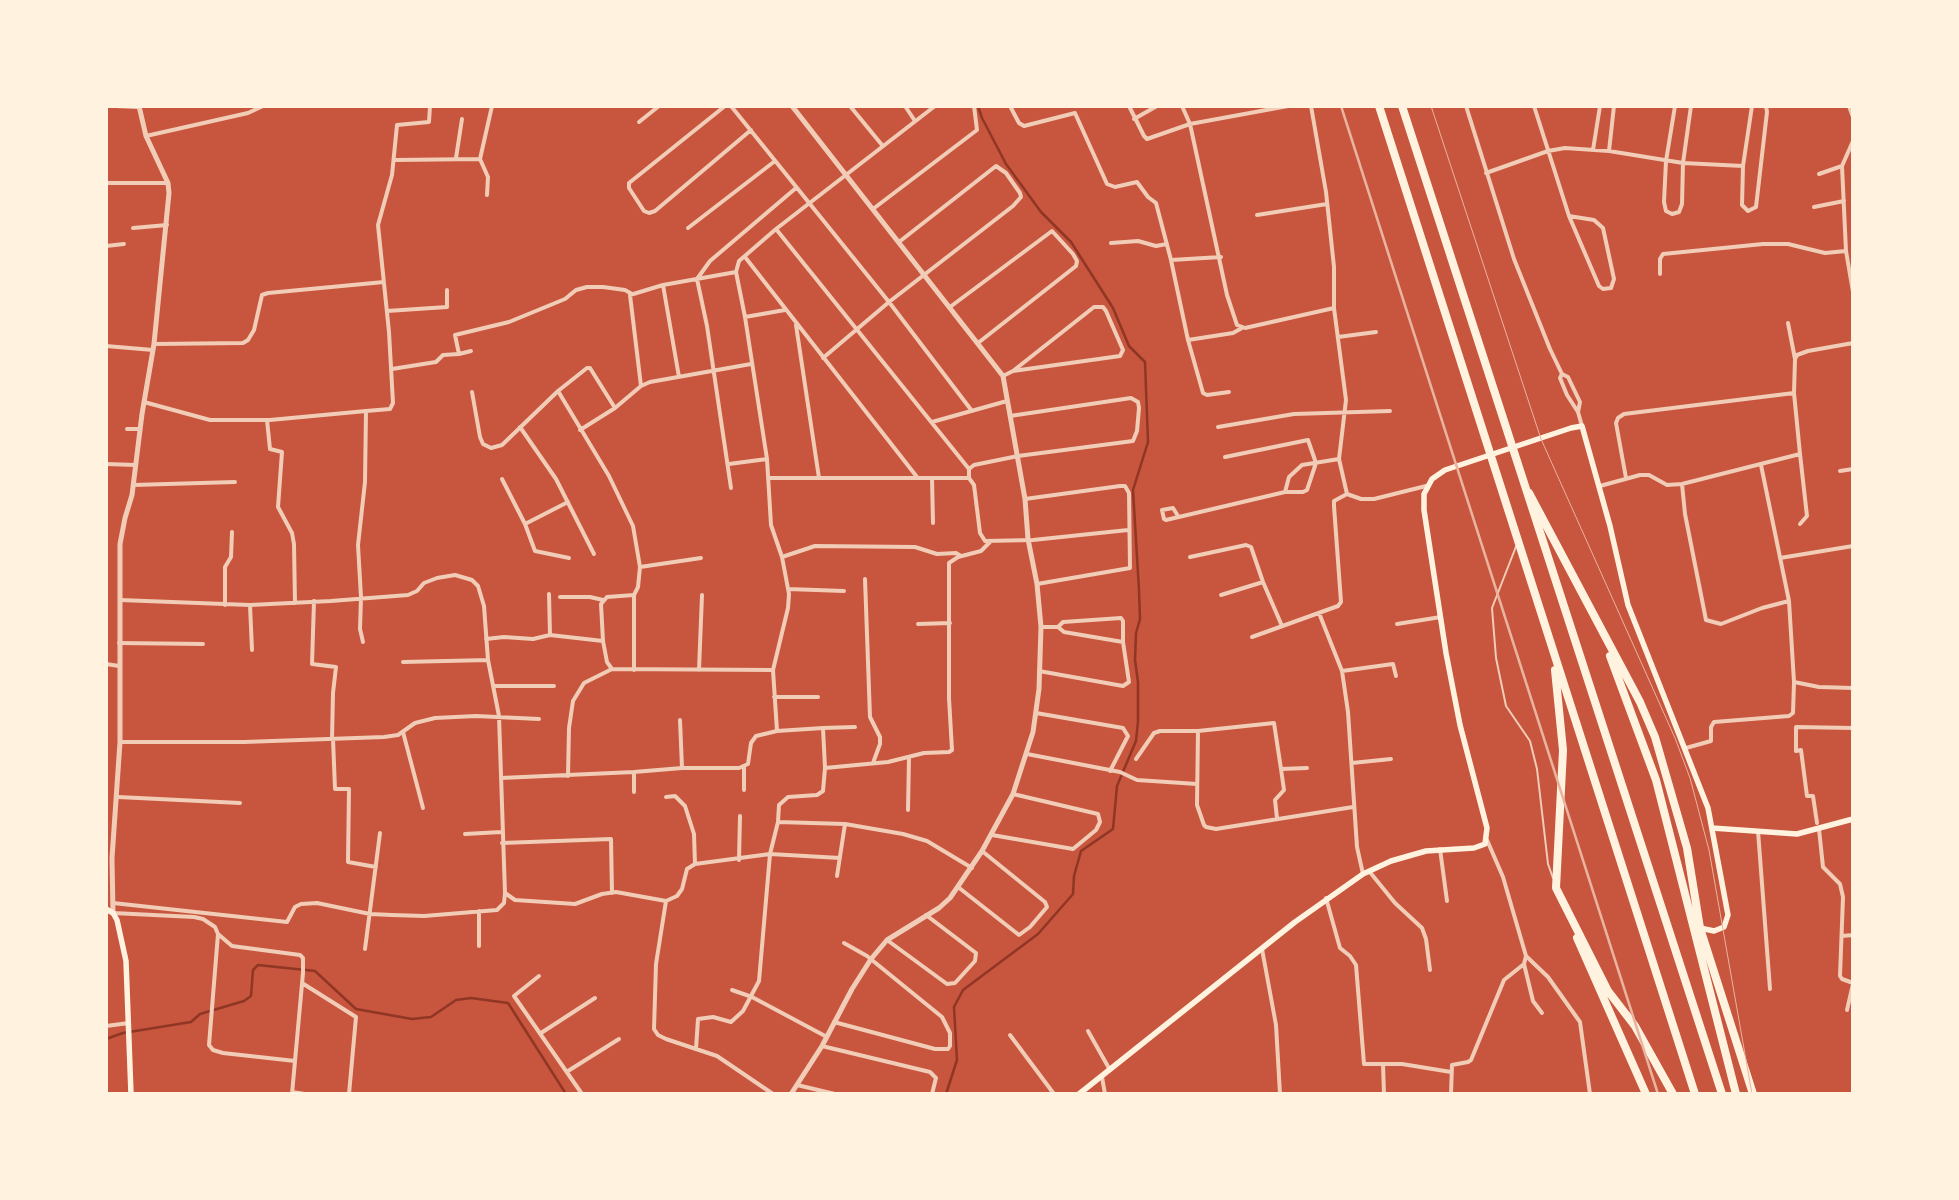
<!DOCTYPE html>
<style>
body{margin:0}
#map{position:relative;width:1959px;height:1200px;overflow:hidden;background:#c8553d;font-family:"Work Sans",sans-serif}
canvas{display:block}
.frame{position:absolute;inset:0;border:108px solid #fff3e0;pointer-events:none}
</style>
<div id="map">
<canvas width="1959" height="1200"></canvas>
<div class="frame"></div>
</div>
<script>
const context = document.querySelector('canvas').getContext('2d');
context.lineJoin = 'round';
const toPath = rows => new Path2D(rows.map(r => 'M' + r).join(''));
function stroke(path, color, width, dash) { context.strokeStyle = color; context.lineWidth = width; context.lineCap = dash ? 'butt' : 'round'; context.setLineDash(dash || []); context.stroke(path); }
stroke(toPath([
 [106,1039,123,1033,191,1022,200,1014,244,1001,251,996,253,970,258,965,315,971,356,1009,412,1019,431,1017,456,1000,471,998,508,1003,566,1094],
 [946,1094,957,1060,954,1007,963,990,1038,934,1073,894,1074,876,1081,851,1113,829,1117,786,1136,741,1138,721,1138,682,1135,660,1136,633,1140,619,1139,590,1133,490,1148,442,1145,362,1129,346,1113,308,1071,242,1041,212,1006,164,982,118,978,106]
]), '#8f3625', 2.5);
stroke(toPath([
 [116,107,137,108],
 [1517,544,1492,608,1496,658,1506,706,1530,741,1537,769,1548,864,1553,878]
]), '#f1ccb7', 2);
stroke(toPath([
 [725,106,629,183,629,188,644,211,649,213,655,211,751,130],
 [731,106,889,302,972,411],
 [850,106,882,145],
 [905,106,915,121],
 [1010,106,1019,123,1024,126,1075,113,1107,184,1115,187,1137,182,1148,197,1156,203,1171,260,1221,257],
 [1129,106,1144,136,1147,139,1190,124,1288,106],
 [1182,106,1190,124,1227,295,1237,325,1245,328,1334,308],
 [1311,106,1326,192,1334,267,1334,308,1346,400,1339,459,1347,494],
 [1466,106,1514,259,1550,349,1562,374,1568,377,1580,402,1578,412],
 [1534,106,1569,216,1599,286,1603,289,1611,288,1614,279,1603,228,1594,220,1569,216],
 [1675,106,1666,161,1664,202,1666,211,1672,214,1679,212,1682,204,1683,163,1691,106],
 [1752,106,1743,166,1742,205,1748,211,1756,207,1767,112,1766,106],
 [1849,106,1853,117],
 [1134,119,1157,106],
 [639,122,659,106],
 [146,136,248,113,263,106],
 [1853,141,1842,166,1846,251,1853,292],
 [1593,150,1600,106],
 [1609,151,1614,106],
 [456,158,462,119],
 [480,159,488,177,487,195],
 [395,160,480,159,492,106],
 [1486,173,1548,151,1565,148,1609,151,1683,163,1743,166],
 [1819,174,1842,166],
 [106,183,168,183],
 [1814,207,1844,201],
 [873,209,977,130,974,106],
 [1257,215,1327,204],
 [133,228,167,225],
 [688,228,775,161],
 [776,229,969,469],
 [1111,243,1138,241,1156,246,1167,244],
 [106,246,124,244],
 [745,257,917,477],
 [1171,260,1188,340,1203,393,1207,395,1229,392],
 [1660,274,1660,259,1663,254,1763,244,1788,244,1825,253,1846,251],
 [663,285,679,377],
 [950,307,1052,231,1073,254,1077,261,1076,266,978,343],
 [387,311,447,307,447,290],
 [745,317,785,310],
 [1788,323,1795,359],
 [796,325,819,478],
 [1338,337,1376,332],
 [1188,340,1233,333,1242,328],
 [154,344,243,343,248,340,254,330,262,295,268,293,384,282],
 [106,346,153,350],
 [459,354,471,351],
 [823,358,889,302,1013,206,1021,197,1020,193,1006,173,996,166,899,242],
 [392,369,436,362,443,355,459,354,455,335,509,322,565,299,576,290,587,287,603,287,625,290,632,294],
 [1562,374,1560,378,1567,395,1578,412,1582,426],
 [1003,376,1013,371,1094,307,1103,307,1106,311,1123,350,1120,356,1013,371],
 [641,386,630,295,663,285,736,272],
 [558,391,609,476,633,526,640,567,638,587,634,595],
 [472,392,480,437,483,444,491,448,502,445,558,391,587,368,590,368,615,408],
 [144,402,210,420,270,420,366,411],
 [267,420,270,449,282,452,278,507,292,533,294,544,295,603],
 [932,422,1007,401],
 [520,427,556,479,594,554],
 [1218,427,1294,414,1390,411],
 [127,429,140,429],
 [580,430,615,408,641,386,650,382,751,364],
 [1800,454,1807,516,1800,524],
 [1225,457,1308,440,1316,463,1307,490,1303,492,1285,492],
 [106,464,136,465],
 [729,464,767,459],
 [969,469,974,465,1018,456,1133,441,1137,431,1139,408,1138,402,1131,398,1010,416],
 [969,469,969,478,974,485,980,533,985,541,1033,540,1128,530],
 [1840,471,1853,469],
 [769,478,969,478],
 [932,478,933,523],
 [1626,478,1616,423,1618,418,1624,414,1794,393],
 [502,479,525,524,535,551,569,558],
 [1682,484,1685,514,1706,620,1721,624,1762,608,1789,601],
 [133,485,235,482],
 [1600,486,1640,475,1649,475,1667,485,1682,484,1800,454,1794,393,1795,359,1797,355,1808,351,1853,343],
 [731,488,707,326,697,279,710,261,796,188],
 [1347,494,1361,499,1374,499,1426,486],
 [1025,499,1120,486,1125,486,1129,493,1130,568,1037,584],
 [1178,516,1173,508,1162,510,1164,519,1166,520,1285,492,1289,477,1302,465,1339,459],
 [525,524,568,502],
 [782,557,815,546,915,547,937,554,956,553,961,556],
 [1190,557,1246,545,1251,547,1263,582,1282,626],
 [1780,558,1853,546],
 [640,567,701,558],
 [865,579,870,717,880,737,880,744,873,763],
 [788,589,844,591],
 [549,594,550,635],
 [634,595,607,597,601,604,603,641,607,662,612,669,773,670],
 [634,595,634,670],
 [1221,595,1263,582],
 [560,597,590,597,603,600],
 [120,600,250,605,331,601,408,595,417,591,424,583,437,578,455,575,472,580,478,586,484,606,488,660,499,716,505,893,515,900,575,904,602,894,616,892,666,901,677,896,682,889,687,869,695,864,770,854,840,858],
 [314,601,312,664,336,667,333,693,332,739],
 [225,605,225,567,231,557,232,532],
 [250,605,252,650],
 [1319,613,1342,671,1348,712,1357,847,1363,874],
 [918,624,950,623],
 [1397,624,1441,617],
 [1041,627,1058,627,1064,632,1123,642],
 [1252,637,1338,606,1341,602,1334,506,1334,501,1347,494],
 [486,639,504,637,533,639,550,635,603,641],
 [363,642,360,629,361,597,358,545,365,482,366,411,390,409,393,403,389,332,378,225,392,175,397,125,429,122,430,106],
 [119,643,203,644],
 [403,662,488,660],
 [106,664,119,666],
 [699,670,702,595],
 [1039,671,1123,686,1129,682,1123,642,1123,621,1121,618,1063,622,1058,627],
 [1342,671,1393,664,1396,676],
 [1794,682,1819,687,1853,688],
 [493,686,554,686],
 [774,697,818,697],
 [1036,713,1123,728,1128,736,1110,771],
 [680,720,682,768],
 [823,728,855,727],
 [777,731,773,670,788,608,789,594,782,557,771,525,767,459,745,317,736,272,739,261,776,229,935,106],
 [403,732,423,808],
 [333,739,335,789,349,789,348,862,376,867],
 [120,742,244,742,384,737,398,735,415,723,435,718,476,716,539,719],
 [1686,748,1711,741,1711,727,1714,722,1789,716,1793,713,1794,682,1789,601,1761,465],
 [1027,754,1120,772,1137,780,1197,784],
 [1136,759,1154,733,1160,731,1198,731],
 [1352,763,1391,759],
 [825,768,888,762,924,753,949,752,952,750,949,698,949,563,958,557,981,551,990,542],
 [1281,769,1274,723,1198,731,1197,805,1204,825,1206,827,1216,829,1353,807],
 [634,772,634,792],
 [568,776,569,728,573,701,584,683,612,669],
 [501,778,634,772,682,768,739,768,748,764,751,743,756,736,777,731,823,728,825,768,823,791,817,795,788,797,779,805,778,822,770,854,759,981,743,1011,731,1022,713,1017,698,1019,696,1049],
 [744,790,744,767],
 [118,797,240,803],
 [666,797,675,796,685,806,694,834,695,864],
 [908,810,909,758],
 [1277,818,1275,800,1284,790,1281,769,1307,768],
 [778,822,845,824,903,834,927,841,972,868],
 [1817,823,1813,796,1807,796,1801,750,1796,751,1796,727,1853,728],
 [1819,829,1823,867,1840,884,1843,897,1840,976,1842,979,1853,983],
 [1758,831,1770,989],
 [465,834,501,832],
 [992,835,1073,849,1096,830,1100,822,1098,814,1013,794],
 [1487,840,1503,877,1526,956,1548,977,1580,1022,1590,1094],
 [502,843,611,839,612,893],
 [1440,849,1447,901],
 [739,860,740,816],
 [1369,871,1395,903,1422,928,1426,939,1430,970],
 [837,876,845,824],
 [958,887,1019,935,1030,927,1047,907,1045,902,982,851],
 [1326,898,1340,948,1350,956,1356,965,1364,1064,1383,1064],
 [666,901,656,964,654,1029,658,1035,666,1039,717,1056,773,1094],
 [113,903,287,922,295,907,301,904,317,903,370,914,392,915,424,916,497,910,504,903,505,893],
 [113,913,194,917,203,919,215,927,218,934,232,946,300,955,303,958,303,973,292,1094],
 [218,934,209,1045,213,1050,223,1053,295,1061],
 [1842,936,1853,935],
 [887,940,947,984,955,983,975,961,976,953,926,915],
 [479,946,479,911],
 [365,949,380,833],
 [1262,949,1276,1025,1280,1094],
 [1524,964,1533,1001,1542,1013],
 [539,976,514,996,582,1094],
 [302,983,356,1017,349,1094],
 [732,990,752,997,827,1037],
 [1847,1010,1853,984],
 [834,1022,935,1049,948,1049,950,1046,950,1033,942,1017,867,956,844,943],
 [106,1026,129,1023],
 [1088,1031,1110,1070],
 [541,1033,595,998],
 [1010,1035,1054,1094],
 [822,1046,930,1072,936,1078,932,1094],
 [568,1071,619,1039],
 [1102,1077,1105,1094],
 [797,1085,835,1094],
 [292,1092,305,1094],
 [1384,1094,1383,1064,1402,1064,1451,1072],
 [1451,1094,1452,1065,1468,1062,1471,1060,1504,980,1524,964,1526,956]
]), '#f1ccb7', 4);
stroke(toPath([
 [113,913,112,858,120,742,120,544,125,518,132,495,142,414,154,344,169,193,168,183,146,136,139,106],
 [791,1094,822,1046,852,989,871,959,887,940,939,908,950,898,982,851,1013,794,1033,732,1039,689,1041,627,1037,584,1028,539,1025,499,1003,376,792,106]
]), '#f1ccb7', 5);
stroke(toPath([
 [1712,828,1797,834,1853,819],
 [106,909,113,913,117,920,126,961,131,1094],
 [1079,1094,1295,922,1363,874,1391,861,1426,851,1474,848,1485,844,1487,828,1460,725,1446,653,1424,510,1424,494,1432,479,1445,470,1571,428,1582,426,1610,526,1628,605,1708,808,1728,915,1724,927,1714,931,1700,928]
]), '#fff3e0', 5.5);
stroke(toPath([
 [1379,106,1695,1094],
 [1402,106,1722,1094],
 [1529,493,1640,702,1655,737,1687,848,1700,928,1753,1094],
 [1610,656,1656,780,1736,1094],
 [1555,670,1563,750,1556,888,1608,991,1635,1026,1673,1094],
 [1577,938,1646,1094]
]), '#fff3e0', 8);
stroke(toPath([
 [1431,106,1541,439,1675,738,1690,778,1709,850,1752,1094]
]), '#e9b49f', 1);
stroke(toPath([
 [1341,106,1658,1094]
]), '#e9b49f', 2.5);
</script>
